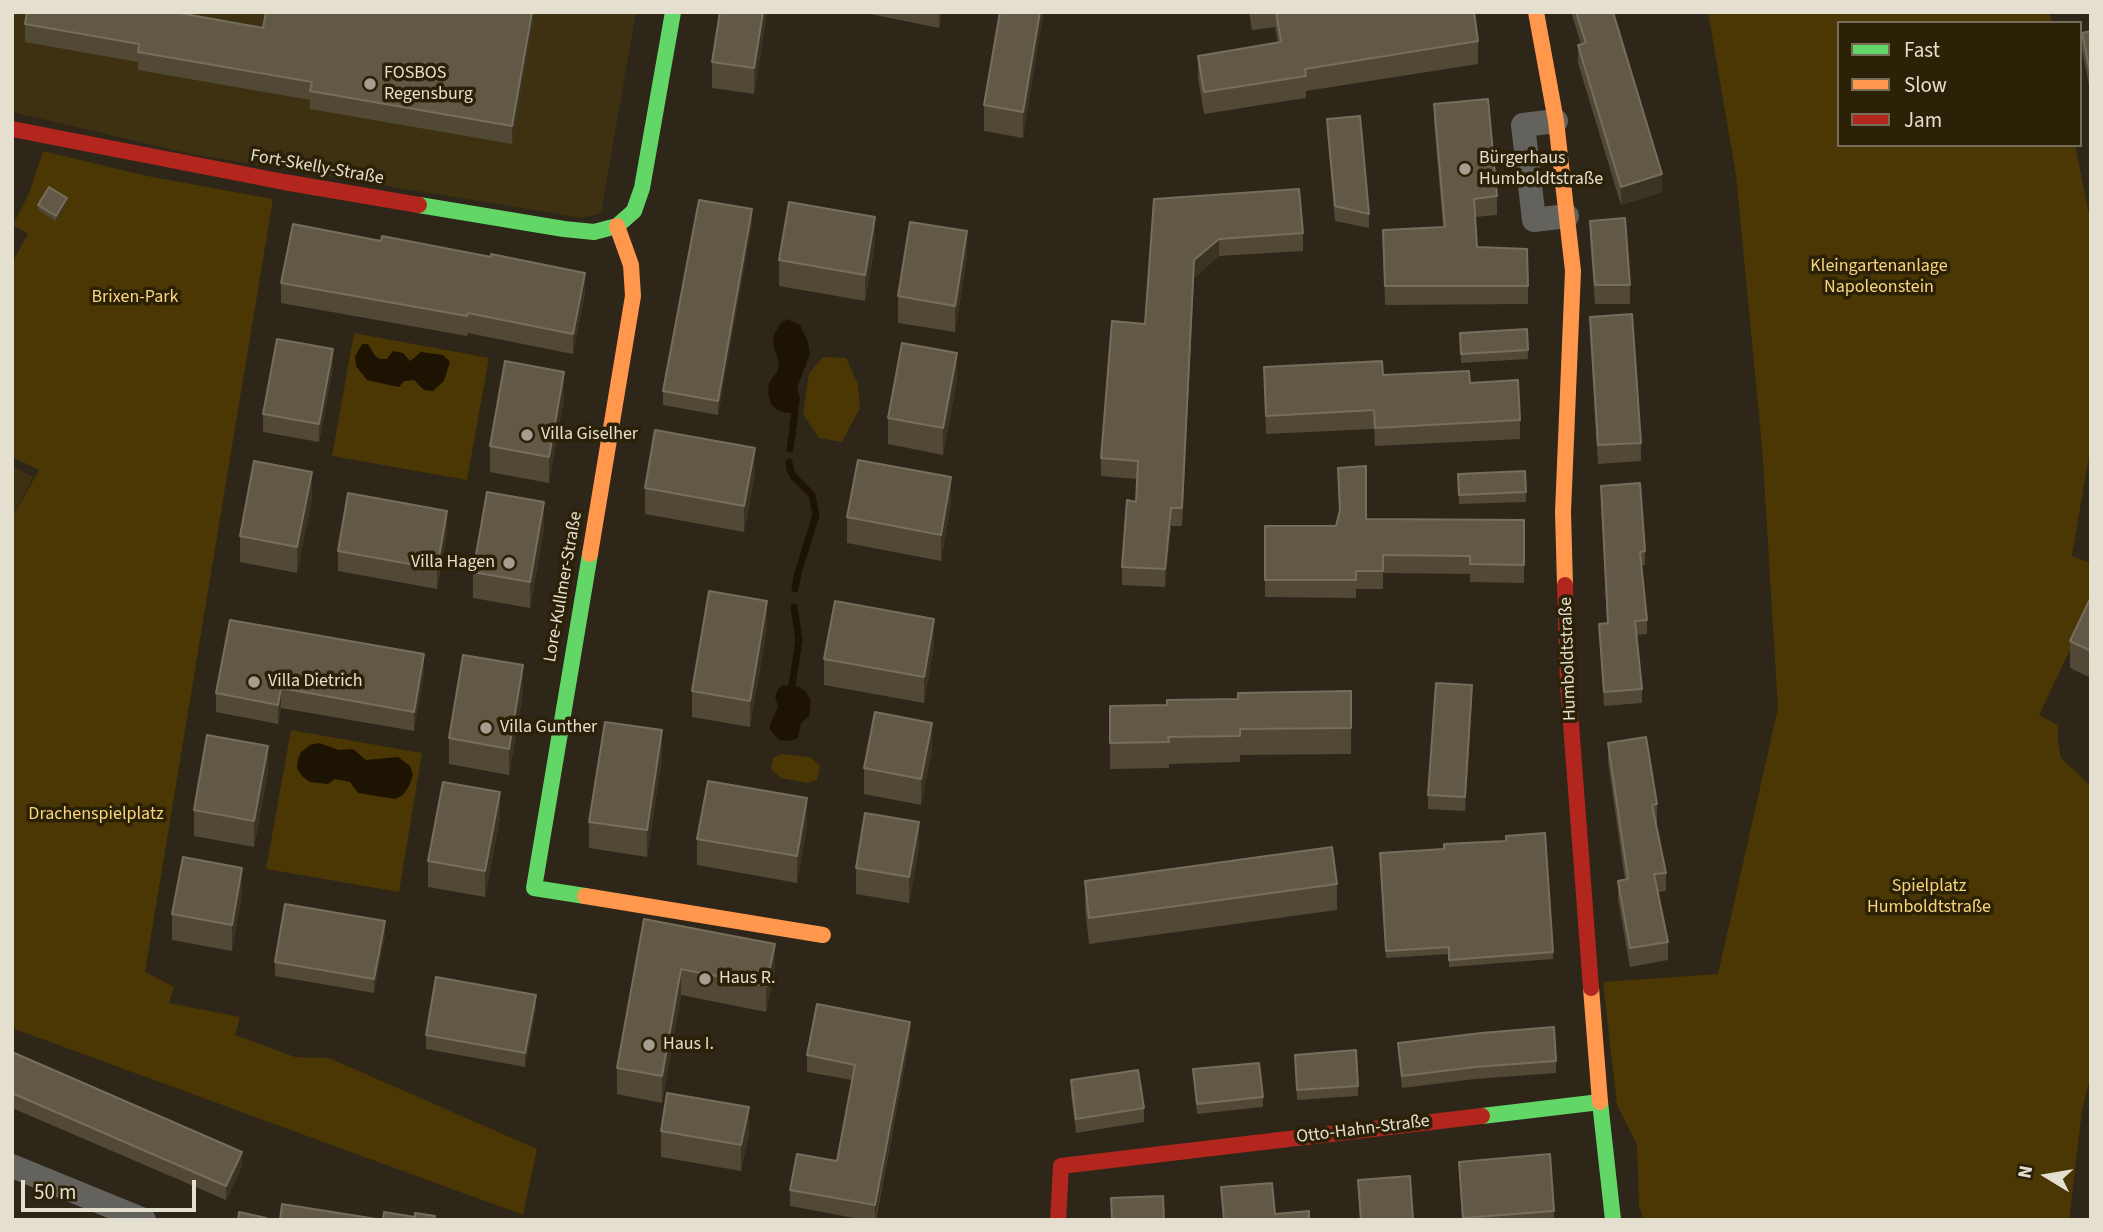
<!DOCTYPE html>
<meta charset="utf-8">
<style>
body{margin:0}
#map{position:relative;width:2103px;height:1232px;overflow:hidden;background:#2d2619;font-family:"Source Sans 3",sans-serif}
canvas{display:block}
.frame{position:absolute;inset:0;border:14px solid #e5dfd0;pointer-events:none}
.legend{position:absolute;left:1837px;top:21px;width:245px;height:126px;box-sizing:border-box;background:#2b2107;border:2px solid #756d57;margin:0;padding:9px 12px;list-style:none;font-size:21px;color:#e5dfd0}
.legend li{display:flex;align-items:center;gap:14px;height:35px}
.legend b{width:35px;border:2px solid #756d57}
.north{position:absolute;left:2012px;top:1141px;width:70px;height:70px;-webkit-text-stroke:5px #2b2107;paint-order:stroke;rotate:281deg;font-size:19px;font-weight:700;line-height:28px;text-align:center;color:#e5dfd0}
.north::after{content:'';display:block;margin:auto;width:24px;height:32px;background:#e5dfd0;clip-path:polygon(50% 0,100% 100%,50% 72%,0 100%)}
.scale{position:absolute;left:21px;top:1180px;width:175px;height:32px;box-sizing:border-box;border:4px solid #e5dfd0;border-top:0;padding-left:9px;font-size:21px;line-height:24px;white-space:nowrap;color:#e5dfd0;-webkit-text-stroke:5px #2b2107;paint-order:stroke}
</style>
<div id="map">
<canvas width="2103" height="1232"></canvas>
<div class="frame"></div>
<ul class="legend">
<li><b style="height:9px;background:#63d668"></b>Fast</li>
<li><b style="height:9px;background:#ff974d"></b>Slow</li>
<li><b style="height:9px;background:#b3261e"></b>Jam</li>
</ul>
<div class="north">N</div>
<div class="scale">50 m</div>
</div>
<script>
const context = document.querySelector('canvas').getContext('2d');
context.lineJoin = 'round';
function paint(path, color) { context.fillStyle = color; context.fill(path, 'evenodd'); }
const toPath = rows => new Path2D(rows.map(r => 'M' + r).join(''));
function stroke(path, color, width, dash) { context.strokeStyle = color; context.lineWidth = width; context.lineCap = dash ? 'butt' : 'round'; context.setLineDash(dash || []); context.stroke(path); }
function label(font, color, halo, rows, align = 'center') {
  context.font = font + ' "Source Sans 3",sans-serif'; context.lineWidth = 7; context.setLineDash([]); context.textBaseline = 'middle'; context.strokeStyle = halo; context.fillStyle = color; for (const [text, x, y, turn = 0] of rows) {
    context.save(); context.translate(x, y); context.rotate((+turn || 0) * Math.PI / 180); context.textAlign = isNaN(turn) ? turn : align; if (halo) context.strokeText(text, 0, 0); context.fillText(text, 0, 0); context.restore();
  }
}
paint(toPath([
 [12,12,636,12,601,213,582,218,191,154,12,112],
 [12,466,33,477,12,518]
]), '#3d3112');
paint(toPath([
 [1708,12,2049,12,2052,23,1839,23,1839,145,2075,145,2091,223,2091,444,2072,556,2091,563,2091,606,2039,715,2058,725,2058,741,2061,758,2091,786,2091,1075,2082,1111,2069,1220,1644,1220,1639,1206,1637,1145,1617,1105,1603,982,1718,974,1778,708,1762,447,1736,175],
 [43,151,147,176,273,199,145,972,174,987,169,1003,240,1017,235,1035,295,1057,329,1058,537,1149,523,1215,12,1028,12,518,39,470,12,457,12,263,28,234,13,225,29,193],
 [354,333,489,358,467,480,332,456],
 [823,357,846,358,858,384,860,408,842,442,819,438,803,414,809,373],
 [291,730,422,753,399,892,266,869],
 [782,754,810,757,820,766,817,780,807,783,781,778,771,769,773,758]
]), '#4a3703');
paint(toPath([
 [787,319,800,325,808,342,810,354,797,388,800,398,798,409,795,413,787,413,777,410,771,404,768,393,769,383,778,370,779,363,773,344,774,335,780,324],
 [362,344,368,344,375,356,380,359,387,359,393,351,403,353,410,361,421,352,443,355,450,362,444,381,433,391,424,390,414,380,404,381,399,387,367,380,356,366,355,357],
 [783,685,799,687,806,692,811,701,809,716,801,723,798,738,791,741,779,740,770,730,770,725,778,707,775,696,779,688],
 [319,743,339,750,353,749,366,760,398,757,410,766,413,775,409,786,403,795,395,799,358,793,350,782,335,779,328,784,310,782,302,776,297,768,298,759,301,752,310,745]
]), '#1d1302');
stroke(toPath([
 [790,449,795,413],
 [789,462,790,470,794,477,812,495,816,515,798,573,795,589],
 [792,685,799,640,794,607]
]), '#1d1302', 7);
stroke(toPath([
 [1556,121,1523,125,1534,220,1567,216],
 [12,1166,144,1220]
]), '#64625d', 24);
stroke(toPath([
 [419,205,564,229,594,232,617,226,634,211,642,188,673,12],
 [585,896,534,888,590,554],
 [1482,1116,1600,1102,1613,1220]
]), '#63d668', 16);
stroke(toPath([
 [1536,12,1556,121,1573,271,1563,512,1565,585],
 [590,554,633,296,631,265,617,226],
 [585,896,823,935],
 [1591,988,1600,1102]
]), '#ff974d', 16);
stroke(toPath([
 [12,129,284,182,419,205],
 [1565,585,1568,684,1591,988],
 [1058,1220,1061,1166,1482,1116]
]), '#b3261e', 16);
paint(toPath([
 [27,12,177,12,177,13,263,28,266,12,535,12,512,144,310,109,310,100,138,70,138,62,25,42,25,24],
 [767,12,754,94,712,88,712,62],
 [860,12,942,12,939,28],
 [1043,12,1023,138,984,131,984,105],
 [1249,12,1474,12,1478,41,1478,64,1306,91,1306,98,1204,114,1198,78,1198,56,1278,43,1275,27,1252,30],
 [1571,12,1613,12,1662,192,1621,205,1578,63,1578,45,1581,44],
 [2091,31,2091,95,2082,51,2082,33],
 [1434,104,1497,196,1497,215,1475,217,1477,247,1528,286,1528,304,1385,305,1383,230,1443,227,1434,122],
 [1327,119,1369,214,1369,228,1335,221,1327,133],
 [1154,199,1303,233,1303,251,1219,256,1194,278,1182,526,1171,526,1165,587,1122,585,1122,567,1136,502,1137,479,1101,476,1101,458,1145,324],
 [67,203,56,221,38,210,38,205],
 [1590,221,1630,285,1630,304,1595,304,1590,239],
 [752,223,718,415,663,405,663,391],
 [875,243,865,301,779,286,779,260],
 [967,257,955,332,898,323,898,296],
 [281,283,585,293,573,354,468,333,467,336,281,303],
 [1590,317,1641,443,1641,461,1598,464,1590,335],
 [1527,329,1528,359,1461,363,1460,333],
 [333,367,319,442,263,432,263,414],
 [1264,367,1383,375,1470,383,1520,420,1520,439,1375,446,1374,429,1266,434],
 [957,379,943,455,888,444,888,418],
 [564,398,549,483,490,472,490,446],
 [1338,468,1366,519,1524,520,1524,583,1470,582,1470,574,1383,573,1383,589,1356,589,1356,598,1265,597,1265,526,1336,526,1339,512],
 [1525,471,1526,502,1459,504,1458,474],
 [755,474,744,532,645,514,645,488],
 [1601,486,1645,551,1645,565,1641,565,1647,620,1647,634,1637,635,1642,689,1642,703,1604,706,1599,624,1607,623],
 [312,498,297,573,240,562,240,536],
 [951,503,941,561,847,543,847,517],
 [544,528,530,608,473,598,473,572],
 [447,531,437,589,338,571,338,551],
 [2091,597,2091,678,2070,668,2070,641],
 [767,627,750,727,692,717,692,691],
 [934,645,924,703,824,685,824,659],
 [424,673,414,731,281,708,278,724,216,712,216,693],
 [1351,691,1351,754,1240,755,1240,762,1169,764,1169,768,1110,769,1110,706,1167,705],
 [523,692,509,775,449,764,449,738],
 [1472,699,1465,811,1428,809,1428,795],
 [2091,715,2091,743,2090,743],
 [1608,743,1657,804,1657,823,1656,823,1666,873,1666,891,1658,892,1668,942,1668,960,1630,967,1618,899,1618,881,1625,880,1608,762],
 [932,750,921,805,864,794,864,768],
 [662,757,647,857,589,848,589,822],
 [268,772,254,847,194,836,194,810],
 [500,818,485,897,428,887,428,861],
 [807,825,797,883,697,865,697,839],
 [919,848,909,903,856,894,856,868],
 [1380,860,1553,952,1553,959,1449,967,1449,954,1386,958],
 [1085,881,1337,884,1337,910,1089,944,1085,907],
 [242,894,232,951,172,940,172,914],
 [644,919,775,970,766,1012,681,995,662,1103,617,1094,617,1068],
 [385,935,374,993,275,976,275,962],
 [536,1009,525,1067,426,1049,426,1035],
 [910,1038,876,1220,865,1220,790,1206,790,1190,837,1161,852,1080,807,1072,807,1055],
 [1398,1043,1556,1061,1556,1073,1475,1079,1402,1088,1398,1055],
 [12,1052,242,1166,226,1200,12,1108],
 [1295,1055,1358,1086,1358,1096,1297,1100],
 [1193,1069,1263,1097,1263,1107,1197,1114],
 [1071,1080,1144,1108,1144,1122,1076,1133,1071,1094],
 [661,1131,749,1133,741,1171,661,1157],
 [1459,1162,1554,1211,1554,1220,1462,1220],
 [1358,1180,1413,1220,1360,1220]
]), '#514936');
paint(toPath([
 [532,12,535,12,512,144,512,126],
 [763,12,767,12,754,94,754,68],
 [939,12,942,12,939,28],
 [1040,12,1043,12,1043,17,1023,138,1023,112],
 [1662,174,1662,192,1621,205,1621,187],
 [67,198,67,203,56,221,56,216],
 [752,209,752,223,718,415,718,401],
 [875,217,875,243,865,301,865,275],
 [967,231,967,257,955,332,955,306],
 [1219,239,1219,256,1194,278,1182,526,1194,260],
 [585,273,585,293,573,354,573,334],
 [333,349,333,367,319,442,319,424],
 [957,353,957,379,943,455,943,428],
 [564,372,564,398,549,483,549,457],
 [755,448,755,474,744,532,744,506],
 [312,472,312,498,297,573,297,547],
 [951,477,951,503,941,561,941,535],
 [544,502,544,528,530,608,530,582],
 [1171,508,1171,526,1165,587,1165,569],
 [447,511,447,531,437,589,437,569],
 [767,601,767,627,750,727,750,701],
 [934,619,934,645,924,703,924,677],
 [424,654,424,673,414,731,414,712],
 [523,665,523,692,509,775,509,749],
 [1472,685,1472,699,1465,811,1465,797],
 [281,688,281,708,278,724,278,705],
 [932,723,932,750,921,805,921,779],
 [662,730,662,757,647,857,647,830],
 [268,746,268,772,254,847,254,821],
 [500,792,500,818,485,897,485,871],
 [807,798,807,825,797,883,797,856],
 [919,822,919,848,909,903,909,877],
 [242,868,242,894,232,951,232,925],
 [385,921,385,935,374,993,374,979],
 [775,944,775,970,766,1012,766,986],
 [681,969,681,995,662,1103,662,1076],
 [536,995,536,1009,525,1067,525,1053],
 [910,1022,910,1038,875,1220,875,1205],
 [749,1107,749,1133,741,1171,741,1145],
 [242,1152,242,1166,226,1200,226,1186]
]), '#3c3423');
const building = toPath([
 [27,12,174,12,263,28,266,12,532,12,512,126,310,91,312,82,138,52,139,44,25,24,27,12],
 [720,12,763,12,754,68,712,62,720,12],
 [1000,12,1040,12,1023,112,984,105,1000,12],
 [1276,12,1474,12,1478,41,1305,69,1306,76,1204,92,1198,56,1281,42,1276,12],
 [1576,12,1613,12,1662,174,1621,187,1578,45,1586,43,1576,12],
 [2091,31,2091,77,2082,33,2091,31],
 [1488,99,1497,196,1474,199,1477,247,1527,249,1528,286,1385,286,1383,230,1445,227,1434,104,1488,99],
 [1360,116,1369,214,1335,206,1327,119,1360,116],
 [49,187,67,198,56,216,38,205,49,187],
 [1299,189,1303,233,1219,239,1194,260,1182,508,1171,508,1165,569,1122,567,1127,500,1136,502,1138,461,1101,458,1112,321,1145,324,1154,199,1299,189],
 [699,200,752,209,718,401,663,391,699,200],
 [789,202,875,217,865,275,779,260,789,202],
 [1625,218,1630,285,1595,285,1590,221,1625,218],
 [910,222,967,231,955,306,898,296,910,222],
 [293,224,381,241,382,236,491,257,491,254,585,273,573,334,468,313,467,316,281,283,293,224],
 [1632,314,1641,443,1598,445,1590,317,1632,314],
 [1527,329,1528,350,1461,354,1460,333,1527,329],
 [277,339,333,349,319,424,263,414,277,339],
 [902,343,957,353,943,428,888,418,902,343],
 [505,361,564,372,549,457,490,446,505,361],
 [1382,361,1383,375,1469,371,1470,383,1518,380,1520,420,1375,428,1374,410,1266,416,1264,367,1382,361],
 [655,430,755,448,744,506,645,488,655,430],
 [858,460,951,477,941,535,847,517,858,460],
 [254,461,312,472,297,547,240,536,254,461],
 [1366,466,1366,519,1524,520,1524,565,1470,564,1470,556,1383,555,1383,571,1356,571,1356,580,1265,580,1265,526,1336,526,1340,510,1338,468,1366,466],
 [1525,471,1526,492,1459,495,1458,474,1525,471],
 [1640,483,1645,551,1640,552,1647,620,1635,621,1642,689,1604,692,1599,624,1608,623,1601,486,1640,483],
 [487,492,544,502,530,582,473,572,487,492],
 [348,493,447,511,437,569,338,551,348,493],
 [709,591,767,601,750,701,692,691,709,591],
 [2091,597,2091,651,2070,641,2091,597],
 [835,601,934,619,924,677,824,659,835,601],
 [230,620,424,654,414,712,281,688,278,705,216,693,230,620],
 [463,655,523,665,509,749,449,738,463,655],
 [1436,683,1472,685,1465,797,1428,795,1436,683],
 [1351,691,1351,728,1240,729,1240,736,1168,737,1169,742,1110,743,1110,706,1167,705,1167,700,1238,699,1238,693,1351,691],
 [875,712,932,723,921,779,864,768,875,712],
 [605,722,662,730,647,830,589,822,605,722],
 [207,735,268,746,254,821,194,810,207,735],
 [1646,737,1657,804,1652,805,1666,873,1654,874,1668,942,1630,948,1618,881,1628,879,1608,743,1646,737],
 [708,781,807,798,797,856,697,839,708,781],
 [443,782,500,792,485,871,428,861,443,782],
 [865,813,919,822,909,877,856,868,865,813],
 [1545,833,1553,952,1449,960,1449,947,1386,951,1380,853,1444,849,1444,844,1506,841,1506,836,1545,833],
 [1332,847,1337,884,1089,918,1085,881,1332,847],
 [183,857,242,868,232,925,172,914,183,857],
 [285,904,385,921,374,979,275,962,285,904],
 [644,919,775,944,766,986,681,969,662,1076,617,1068,644,919],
 [436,977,536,995,525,1053,426,1035,436,977],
 [817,1004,910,1022,875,1205,790,1190,797,1154,837,1161,855,1065,807,1055,817,1004],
 [1554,1027,1556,1061,1475,1067,1402,1076,1398,1043,1481,1033,1554,1027],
 [1356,1050,1358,1086,1297,1090,1295,1055,1356,1050],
 [12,1052,242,1152,226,1186,12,1093,12,1052],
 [1259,1063,1263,1097,1197,1104,1193,1069,1259,1063],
 [1138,1070,1144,1108,1076,1119,1071,1080,1138,1070],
 [667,1093,749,1107,741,1145,661,1131,667,1093],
 [1550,1154,1554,1211,1463,1218,1459,1162,1550,1154],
 [1410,1176,1413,1220,1361,1220,1358,1180,1410,1176],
 [1272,1183,1275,1214,1309,1211,1309,1220,1224,1220,1221,1187,1272,1183],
 [1163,1196,1164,1220,1112,1220,1111,1198,1163,1196],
 [282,1204,383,1220,280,1220,282,1204],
 [239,1212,266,1218,265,1220,238,1220,239,1212],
 [384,1212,415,1217,415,1213,435,1216,434,1220,383,1220,384,1212]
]);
paint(building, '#615946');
stroke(building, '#766e5c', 2);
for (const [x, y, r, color] of [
 [370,84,7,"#a59e90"],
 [1465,169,7,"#a59e90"],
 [527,435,7,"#a59e90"],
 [509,563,7,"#a59e90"],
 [254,682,7,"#a59e90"],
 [486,728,7,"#a59e90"],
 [705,979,7,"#a59e90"],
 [649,1045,7,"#a59e90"]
]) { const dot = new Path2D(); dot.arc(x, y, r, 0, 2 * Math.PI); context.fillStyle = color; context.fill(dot); stroke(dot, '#2b2107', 2.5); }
label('18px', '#e5dfd0', '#2b2107', [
 ["FOSBOS",384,74],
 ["Regensburg",384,95],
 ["Bürgerhaus",1479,159],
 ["Humboldtstraße",1479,180],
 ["Villa Giselher",541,435],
 ["Villa Hagen",495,563,"right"],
 ["Villa Dietrich",268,682],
 ["Villa Gunther",500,728],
 ["Haus R.",719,979],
 ["Haus I.",663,1045]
], 'left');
label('18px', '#e5dfd0', '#2b2107', [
 ["Fort-Skelly-Straße",317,168,10],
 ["Lore-Kullmer-Straße",564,587,-80],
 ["Humboldtstraße",1569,659,-92],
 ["Otto-Hahn-Straße",1363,1130,-7]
]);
label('18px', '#f9d57e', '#2b2107', [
 ["Kleingartenanlage",1879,267],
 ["Napoleonstein",1879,288],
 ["Brixen-Park",135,298],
 ["Drachenspielplatz",96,815],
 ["Spielplatz",1929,887],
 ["Humboldtstraße",1929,908]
]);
</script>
